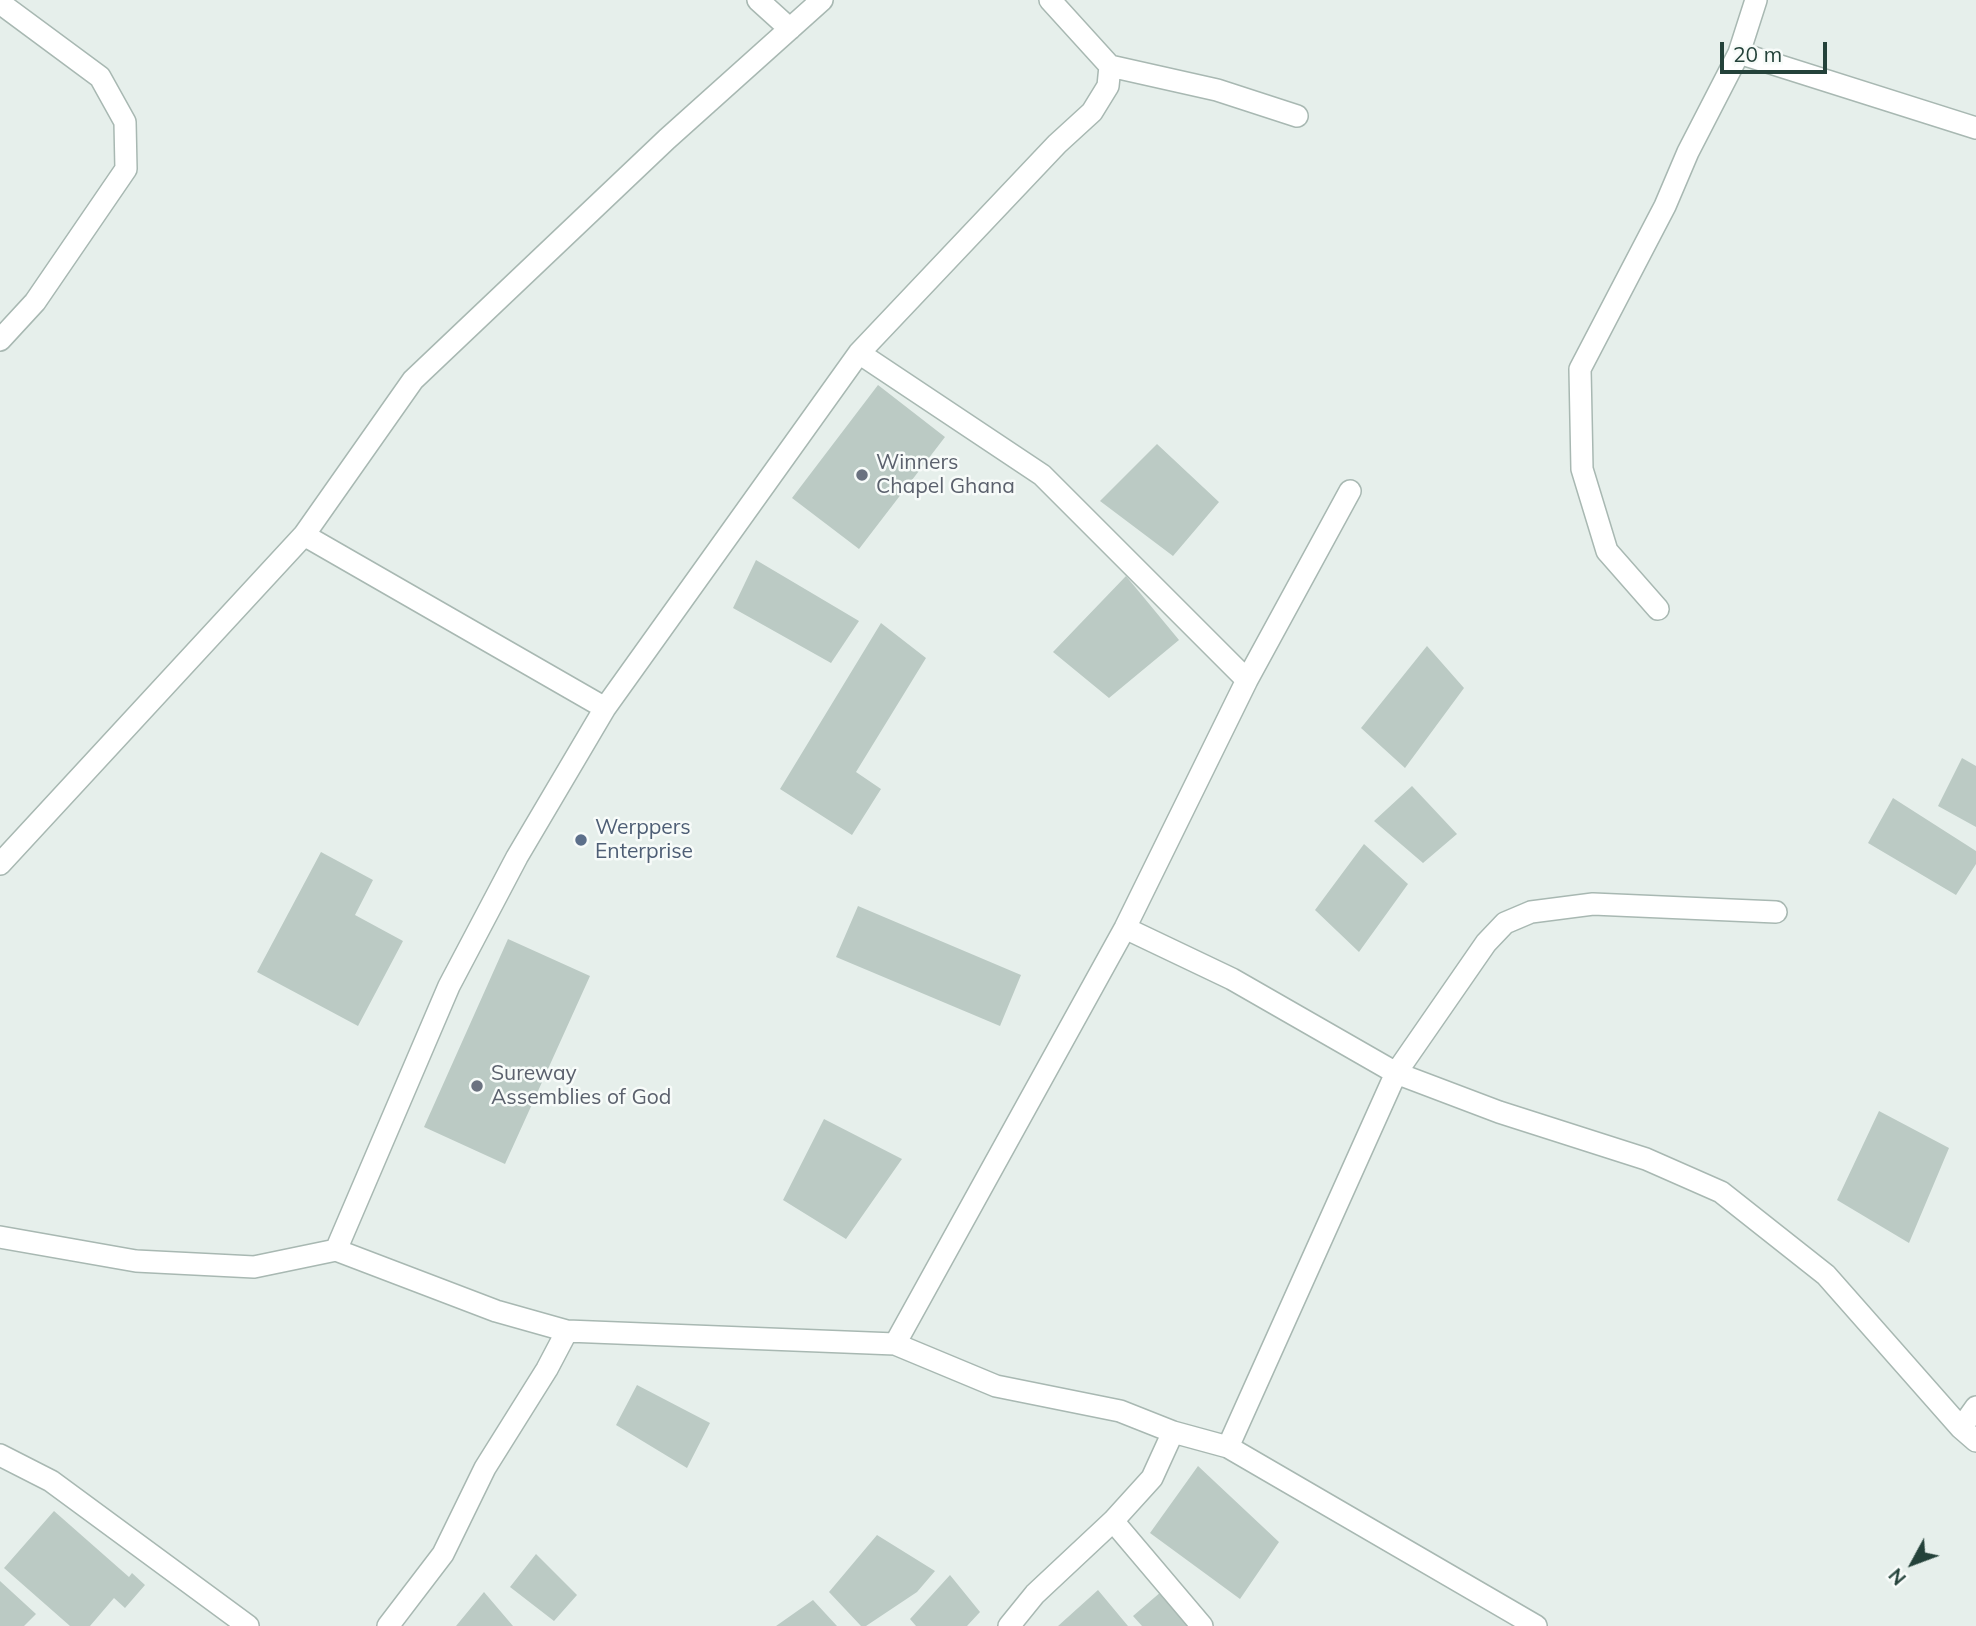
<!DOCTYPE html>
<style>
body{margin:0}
#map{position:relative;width:1976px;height:1626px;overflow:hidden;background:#e6efeb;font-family:Mulish,sans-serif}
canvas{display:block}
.north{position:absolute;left:1878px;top:1528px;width:70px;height:70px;-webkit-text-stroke:5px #f7fbf9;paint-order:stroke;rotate:229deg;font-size:19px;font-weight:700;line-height:28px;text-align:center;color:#24423a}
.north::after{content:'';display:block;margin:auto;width:24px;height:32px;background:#24423a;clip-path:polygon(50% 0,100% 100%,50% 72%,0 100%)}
.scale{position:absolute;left:1720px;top:42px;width:107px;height:32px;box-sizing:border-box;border:4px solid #24423a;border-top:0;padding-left:9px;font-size:21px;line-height:24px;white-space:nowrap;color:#24423a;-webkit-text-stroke:5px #f7fbf9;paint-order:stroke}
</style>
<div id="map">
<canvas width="1976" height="1626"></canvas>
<div class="north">N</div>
<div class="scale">20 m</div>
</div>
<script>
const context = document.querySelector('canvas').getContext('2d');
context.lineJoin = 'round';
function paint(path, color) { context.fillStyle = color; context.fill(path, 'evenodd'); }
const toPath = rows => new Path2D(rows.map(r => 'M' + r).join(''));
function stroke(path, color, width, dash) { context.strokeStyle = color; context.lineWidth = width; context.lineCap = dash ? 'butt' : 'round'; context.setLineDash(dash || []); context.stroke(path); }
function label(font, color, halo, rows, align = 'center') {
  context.font = font + ' Mulish,sans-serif'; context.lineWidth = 5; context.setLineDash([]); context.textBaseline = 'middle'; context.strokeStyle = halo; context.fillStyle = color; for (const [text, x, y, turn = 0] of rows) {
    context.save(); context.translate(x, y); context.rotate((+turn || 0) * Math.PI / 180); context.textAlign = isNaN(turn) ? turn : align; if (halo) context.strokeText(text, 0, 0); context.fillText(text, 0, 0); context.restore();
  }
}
paint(toPath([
 [878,385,945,437,859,549,792,498],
 [1157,444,1219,502,1173,556,1100,501],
 [756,560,859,621,831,663,733,608],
 [1126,576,1179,640,1109,698,1053,652],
 [881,623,926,658,856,772,881,789,852,835,780,789],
 [1427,646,1464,688,1405,768,1361,728],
 [1962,758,1976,766,1976,827,1938,806],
 [1412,786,1457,834,1423,863,1374,821],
 [1893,798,1976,851,1976,864,1956,895,1868,843],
 [1364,844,1408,884,1359,952,1315,910],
 [321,852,373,880,355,915,403,941,358,1026,257,972],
 [858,906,1021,975,1000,1026,836,957],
 [508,939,590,976,505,1164,424,1127],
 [1879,1111,1949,1148,1909,1243,1837,1200],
 [824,1119,902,1159,846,1239,783,1200],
 [637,1385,710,1423,687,1468,616,1425],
 [1198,1466,1279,1542,1240,1599,1150,1533],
 [54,1511,129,1577,132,1573,145,1585,125,1608,114,1598,90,1626,70,1626,4,1568],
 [877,1535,935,1571,917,1592,866,1626,861,1626,829,1592],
 [536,1554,577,1595,554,1621,510,1587],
 [950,1575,980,1612,967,1626,916,1626,910,1619],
 [0,1581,36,1614,24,1626,0,1626],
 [1098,1590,1128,1626,1058,1626],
 [1162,1591,1192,1626,1142,1626,1133,1616],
 [484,1592,513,1626,456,1626],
 [813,1600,837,1626,776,1626]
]), '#bbcac4');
const minor = toPath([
 [758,0,790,29],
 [0,3,100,77,125,122,126,169,35,302,0,340],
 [1739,53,1976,128],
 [1110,66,1217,90,1297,116],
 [859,353,1042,475,1247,680],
 [304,535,605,708],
 [1658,609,1607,551,1582,469,1580,369,1665,206,1688,152,1739,53,1756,0],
 [0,864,304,535,413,380,667,139,822,0],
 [1125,928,1232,979,1396,1073,1499,1112,1646,1159,1721,1192,1826,1275,1961,1428,1976,1441],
 [0,1237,136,1261,254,1267,336,1250,496,1311,567,1331,895,1344,996,1386,1120,1411,1173,1432,1228,1447,1536,1626],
 [336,1250,449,986,517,857,605,708,859,353,1057,144,1092,112,1108,86,1110,66,1050,0],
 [895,1344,1125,928,1247,680,1350,491],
 [1961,1428,1976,1407],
 [1228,1447,1396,1073,1486,943,1505,923,1531,912,1593,904,1776,912],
 [0,1455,51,1481,248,1626],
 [1113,1521,1202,1626],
 [388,1626,443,1554,485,1468,547,1369,567,1331],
 [1009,1626,1035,1594,1113,1521,1152,1478,1173,1432]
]);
stroke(minor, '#a8b8b2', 24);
stroke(minor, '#fff', 21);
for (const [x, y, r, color] of [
 [862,475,7,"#6b7280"],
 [581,840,7,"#5c6f8a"],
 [477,1086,7,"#6b7280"]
]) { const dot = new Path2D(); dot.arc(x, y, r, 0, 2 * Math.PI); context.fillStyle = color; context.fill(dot); stroke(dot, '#f7fbf9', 2.5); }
label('21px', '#5b616d', '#f7fbf9', [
 ["Winners",876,463],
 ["Chapel Ghana",876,487],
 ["Sureway",491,1074],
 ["Assemblies of God",491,1098]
], 'left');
label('21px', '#4e5e75', '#f7fbf9', [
 ["Werppers",595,828],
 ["Enterprise",595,852]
], 'left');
</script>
